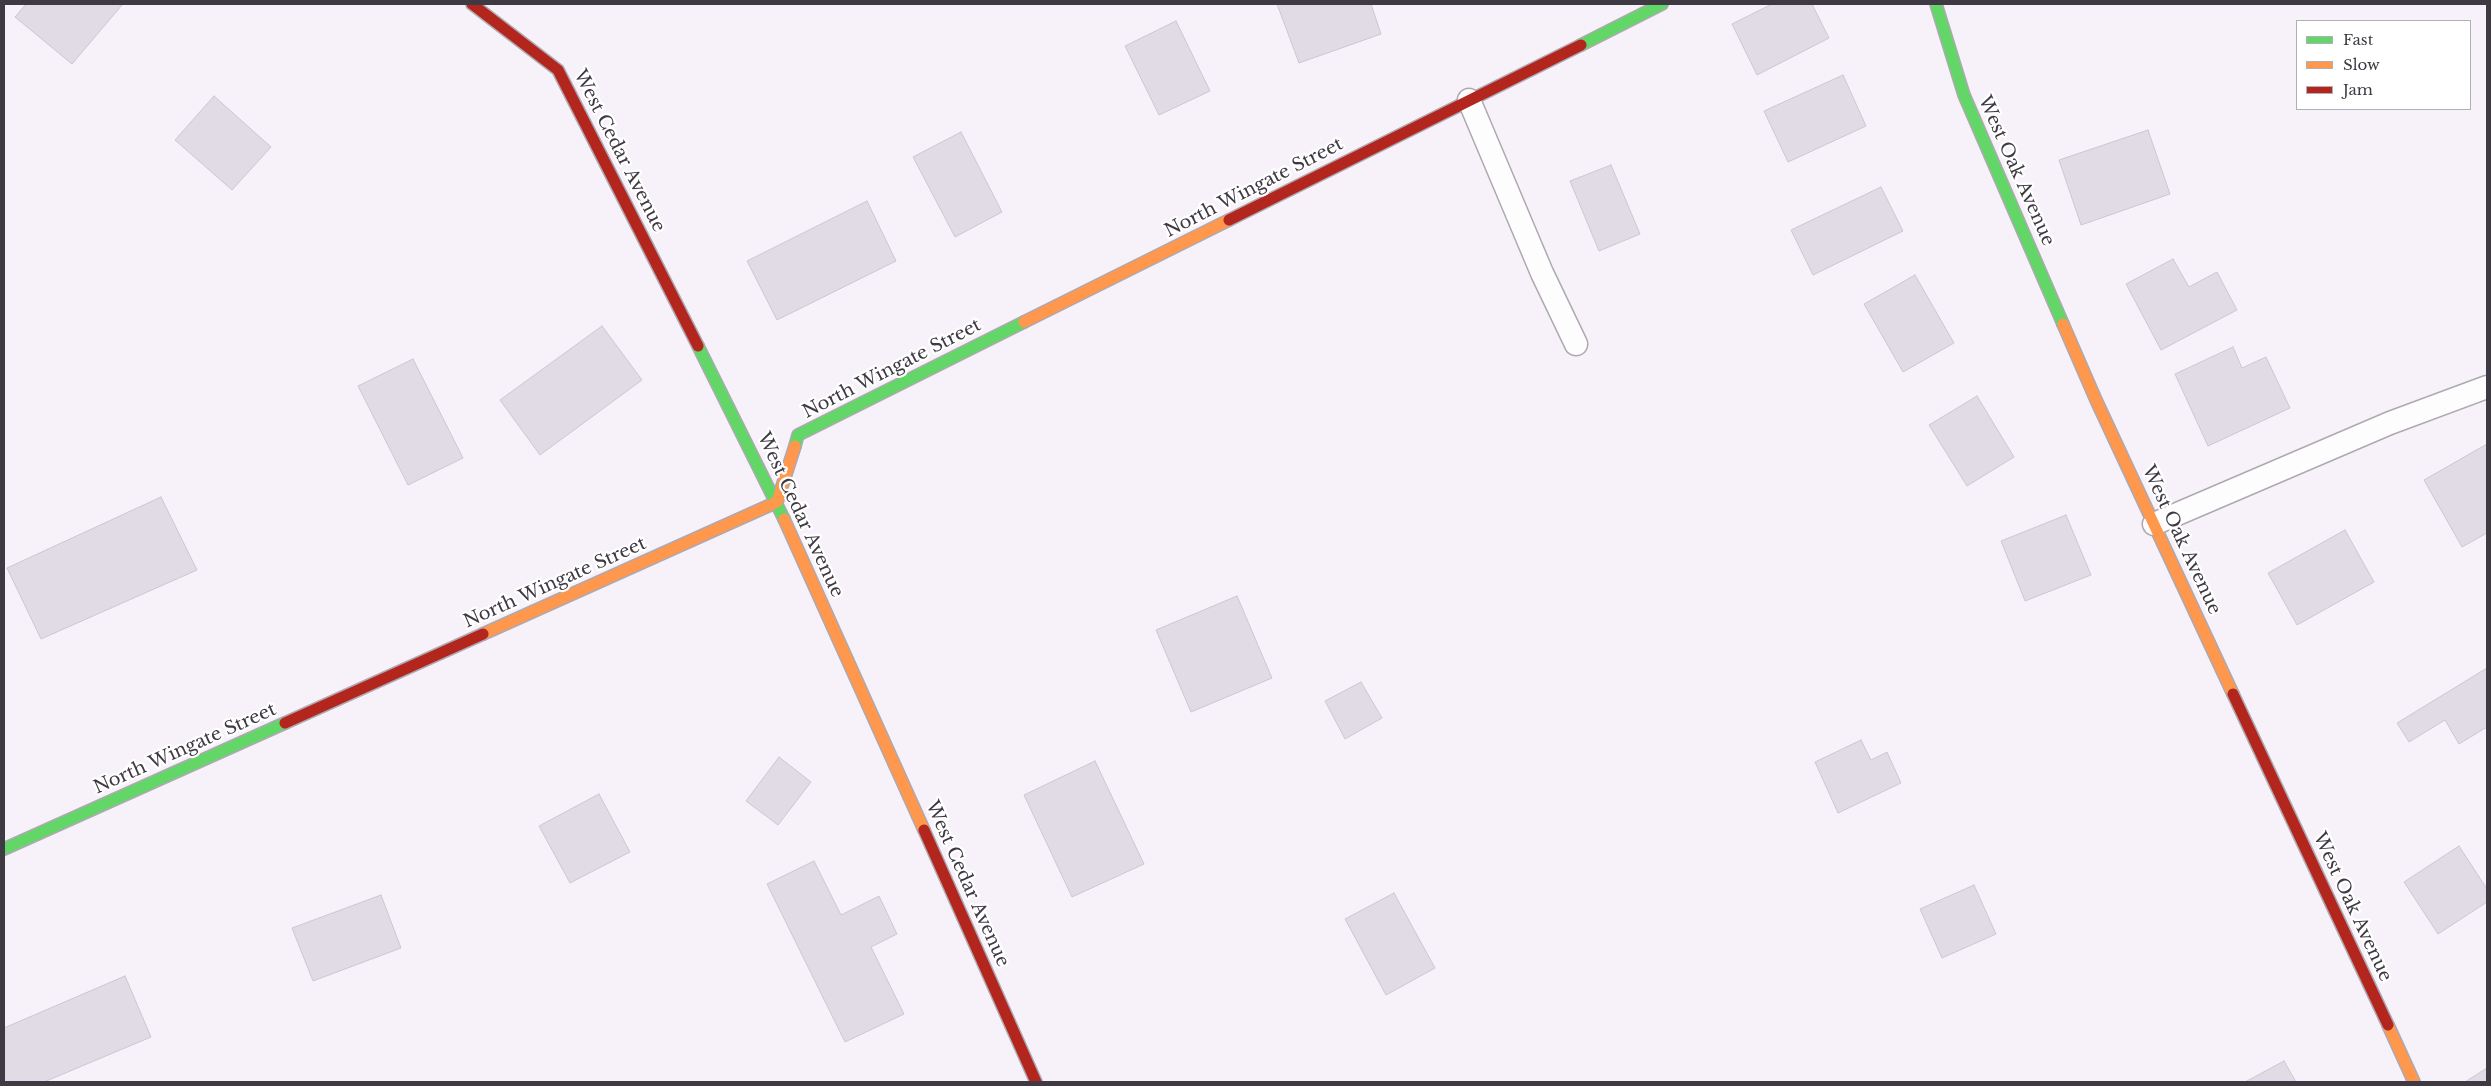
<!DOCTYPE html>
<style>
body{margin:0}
#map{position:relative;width:2491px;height:1086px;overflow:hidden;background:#f7f2fa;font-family:"Libre Baskerville",serif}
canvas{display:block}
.frame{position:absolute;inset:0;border:5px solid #3f3943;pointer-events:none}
.legend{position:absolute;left:2296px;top:20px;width:175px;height:90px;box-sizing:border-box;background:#fff;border:1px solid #b2b0b4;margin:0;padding:6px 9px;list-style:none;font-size:15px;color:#3f3943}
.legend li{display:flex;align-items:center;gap:10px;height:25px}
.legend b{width:25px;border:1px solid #b2b0b4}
</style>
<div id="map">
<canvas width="2491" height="1086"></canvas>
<div class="frame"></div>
<ul class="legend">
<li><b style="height:6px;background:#63d668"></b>Fast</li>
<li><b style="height:6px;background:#ff974d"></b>Slow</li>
<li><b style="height:6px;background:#b3261e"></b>Jam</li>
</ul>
</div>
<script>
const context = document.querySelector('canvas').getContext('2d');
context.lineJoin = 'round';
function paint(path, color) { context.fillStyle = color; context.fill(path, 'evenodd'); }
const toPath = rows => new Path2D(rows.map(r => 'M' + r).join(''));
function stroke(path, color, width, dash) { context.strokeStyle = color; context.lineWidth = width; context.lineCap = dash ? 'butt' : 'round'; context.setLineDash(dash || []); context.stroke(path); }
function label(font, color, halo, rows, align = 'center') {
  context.font = font + ' "Libre Baskerville",serif'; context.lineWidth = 4.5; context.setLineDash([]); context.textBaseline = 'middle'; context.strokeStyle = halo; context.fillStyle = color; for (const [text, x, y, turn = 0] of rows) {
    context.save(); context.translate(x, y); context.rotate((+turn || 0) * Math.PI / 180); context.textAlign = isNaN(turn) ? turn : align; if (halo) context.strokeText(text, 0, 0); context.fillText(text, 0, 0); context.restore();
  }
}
const building = toPath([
 [26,4,120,4,122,5,72,64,15,17,26,4],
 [1277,4,1371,4,1381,34,1299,63,1277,4],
 [1772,4,1812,4,1829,38,1757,75,1732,24,1772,4],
 [1176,21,1210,91,1159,115,1125,46,1176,21],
 [1843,75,1866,126,1788,162,1764,111,1843,75],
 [214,96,271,147,232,190,175,140,214,96],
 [2148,130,2170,194,2081,225,2059,160,2148,130],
 [961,132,1002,212,955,237,913,157,961,132],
 [1611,165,1640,234,1599,251,1570,181,1611,165],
 [1881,187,1903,231,1813,275,1791,230,1881,187],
 [867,201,896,261,777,320,747,261,867,201],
 [2173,259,2189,287,2217,272,2237,310,2161,350,2126,284,2173,259],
 [1915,275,1954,343,1903,372,1864,304,1915,275],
 [602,326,642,380,540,455,500,400,602,326],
 [2233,347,2242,368,2266,357,2290,408,2208,446,2175,374,2233,347],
 [413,359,463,458,408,485,358,386,413,359],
 [1977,396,2014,457,1967,486,1929,425,1977,396],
 [2487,444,2487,533,2462,547,2424,480,2487,444],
 [161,497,197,570,41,639,7,568,161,497],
 [2066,515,2091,575,2025,601,2001,541,2066,515],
 [2345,530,2374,582,2297,625,2268,573,2345,530],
 [1237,596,1272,678,1191,712,1156,630,1237,596],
 [2487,668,2487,727,2459,744,2445,720,2409,742,2397,723,2487,668],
 [1361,682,1382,718,1345,739,1325,701,1361,682],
 [1861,740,1871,760,1887,752,1901,783,1838,813,1815,762,1861,740],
 [779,757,811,782,778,825,746,801,779,757],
 [1095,761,1144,864,1072,897,1024,795,1095,761],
 [599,794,630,852,570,883,539,826,599,794],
 [2459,846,2487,889,2487,902,2438,934,2404,882,2459,846],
 [814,861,841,915,879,896,897,934,871,947,904,1014,845,1042,767,884,814,861],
 [1974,885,1996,934,1942,958,1920,909,1974,885],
 [1394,893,1435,968,1386,995,1345,919,1394,893],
 [381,895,401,948,313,981,292,928,381,895],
 [125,976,151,1037,44,1082,4,1082,4,1028,125,976],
 [2284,1061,2296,1082,2245,1082,2284,1061],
 [2487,1068,2487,1082,2465,1082,2487,1068]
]);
paint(building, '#e0dbe4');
stroke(building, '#ccc7cf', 1);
const lane = toPath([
 [1469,100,1542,273,1576,344],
 [2154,524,2390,423,2487,387]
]);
const fast = toPath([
 [1936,4,1964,95,2063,324],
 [1581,45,1662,4],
 [698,346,784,519],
 [795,446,798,435,1024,322],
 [4,849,285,723]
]);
const slow = toPath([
 [1024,322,1229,220],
 [2063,324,2096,400,2233,694],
 [784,519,924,830],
 [483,634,777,502,795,446],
 [2388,1025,2414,1082]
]);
const jam = toPath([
 [472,4,558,70,698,346],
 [1229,220,1581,45],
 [2233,694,2388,1025],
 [285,723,483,634],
 [924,830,1036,1082]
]);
stroke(lane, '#aea9b1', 25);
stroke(fast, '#aea9b1', 14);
stroke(slow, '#aea9b1', 14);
stroke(jam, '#aea9b1', 14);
stroke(lane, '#fefdfe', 22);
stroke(fast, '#63d668', 11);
stroke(slow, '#ff974d', 11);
stroke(jam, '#b3261e', 11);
label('18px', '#3f3943', '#fff', [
 ["West Cedar Avenue",619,151,63],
 ["West Oak Avenue",2016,171,66],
 ["North Wingate Street",1254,188,-27],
 ["North Wingate Street",892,369,-27],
 ["West Cedar Avenue",800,515,65],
 ["West Oak Avenue",2181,540,65],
 ["North Wingate Street",555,583,-24],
 ["North Wingate Street",185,749,-24],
 ["West Cedar Avenue",967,884,66],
 ["West Oak Avenue",2352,907,65]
]);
</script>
